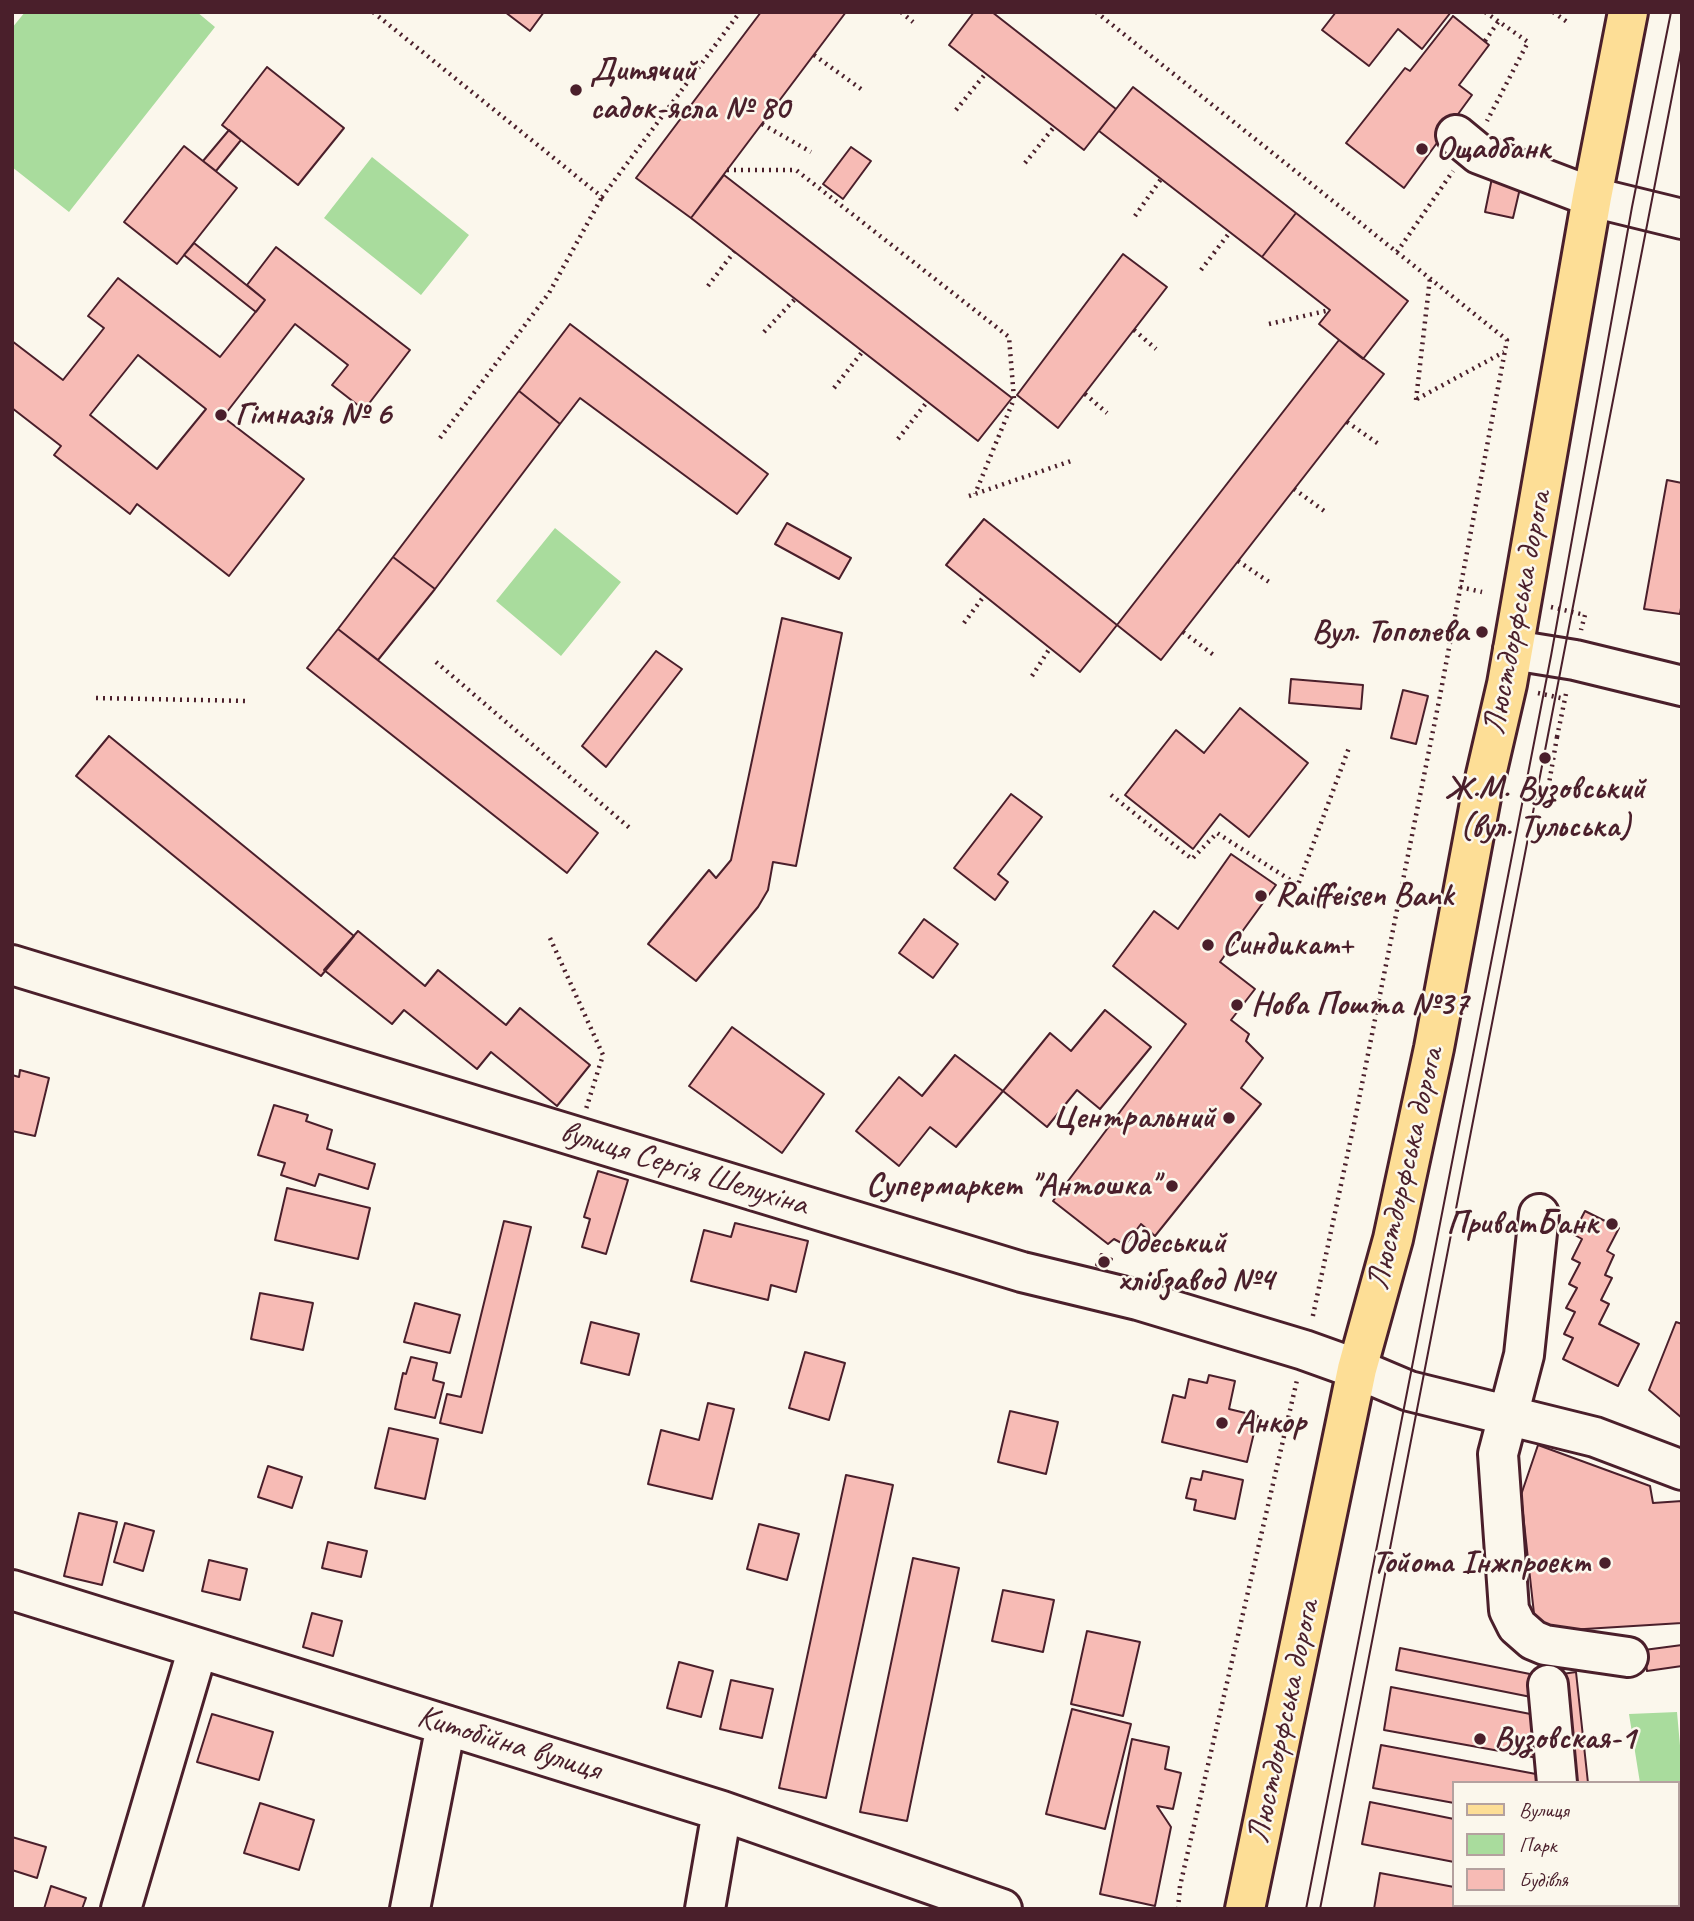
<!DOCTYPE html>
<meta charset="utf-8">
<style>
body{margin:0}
#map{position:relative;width:1694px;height:1921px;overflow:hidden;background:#fbf7ec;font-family:Caveat,sans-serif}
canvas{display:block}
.frame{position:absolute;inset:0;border:14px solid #4a1f2b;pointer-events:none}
.legend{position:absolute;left:1452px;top:1781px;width:228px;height:126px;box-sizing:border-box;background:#fbf7ec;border:2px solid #b4a19f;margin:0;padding:9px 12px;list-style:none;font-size:21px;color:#4a1f2b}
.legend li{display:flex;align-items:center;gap:14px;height:35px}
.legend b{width:35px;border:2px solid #b4a19f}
</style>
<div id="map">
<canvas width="1694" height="1921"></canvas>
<div class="frame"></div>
<ul class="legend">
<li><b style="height:9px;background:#fdde96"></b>Вулиця</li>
<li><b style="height:19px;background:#a9dc9d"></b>Парк</li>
<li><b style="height:19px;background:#f7bbb5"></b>Будівля</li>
</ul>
</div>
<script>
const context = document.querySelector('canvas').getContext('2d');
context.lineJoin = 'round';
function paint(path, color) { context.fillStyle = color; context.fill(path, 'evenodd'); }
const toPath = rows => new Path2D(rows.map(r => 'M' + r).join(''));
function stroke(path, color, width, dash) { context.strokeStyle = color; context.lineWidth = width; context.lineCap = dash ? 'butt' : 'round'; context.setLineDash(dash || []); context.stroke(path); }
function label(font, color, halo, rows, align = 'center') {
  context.font = font + ' Caveat,sans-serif'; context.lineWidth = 5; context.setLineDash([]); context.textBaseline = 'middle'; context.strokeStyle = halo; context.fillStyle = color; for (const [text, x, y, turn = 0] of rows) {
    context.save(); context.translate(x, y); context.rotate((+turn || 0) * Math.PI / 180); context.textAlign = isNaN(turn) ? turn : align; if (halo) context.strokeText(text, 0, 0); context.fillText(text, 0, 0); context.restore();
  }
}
paint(toPath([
 [25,12,197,12,215,27,69,212,12,167,12,28],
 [372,157,469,235,421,295,324,218],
 [555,528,621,582,561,656,496,601],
 [1677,1712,1682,1768,1682,1850,1678,1864,1678,1783,1640,1783,1629,1714]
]), '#a9dc9d');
const building = toPath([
 [505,12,544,12,530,31,505,12],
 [761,12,846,12,691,218,636,178,761,12],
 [974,12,992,12,1116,109,1084,150,949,45,974,12],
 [1336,12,1451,12,1422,49,1398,29,1369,66,1322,30,1336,12],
 [1453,16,1489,45,1459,85,1472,95,1404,188,1346,143,1405,68,1410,71,1453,16],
 [267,67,344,128,298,185,222,125,267,67],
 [1133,87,1296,213,1262,257,1099,131,1133,87],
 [229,130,241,140,216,171,203,161,229,130],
 [184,146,237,188,177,264,124,222,184,146],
 [851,147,871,161,843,199,823,184,851,147],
 [724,175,1012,398,978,441,691,218,724,175],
 [1492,178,1521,184,1513,218,1485,212,1492,178],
 [1296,213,1408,301,1363,359,1319,324,1330,310,1262,257,1296,213],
 [194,243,265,300,256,312,184,255,194,243],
 [276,247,410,350,364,410,332,385,348,365,295,324,223,417,304,479,229,576,137,504,130,514,54,455,61,446,12,408,12,341,63,380,104,328,88,316,118,278,220,357,265,300,247,285,276,247],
 [138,355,206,409,157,469,90,415,138,355],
 [1123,254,1167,287,1058,428,1017,395,1123,254],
 [570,324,768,474,737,514,580,398,560,424,519,391,570,324],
 [1339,340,1384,374,1161,660,1117,625,1339,340],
 [519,391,560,424,435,589,393,557,519,391],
 [1667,480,1682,483,1682,602,1680,614,1644,609,1667,480],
 [984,519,1117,625,1080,672,946,565,984,519],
 [787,523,851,558,839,579,775,544,787,523],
 [393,557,435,589,378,660,338,629,393,557],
 [782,618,842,633,796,866,773,862,768,890,758,907,696,981,648,944,709,870,716,878,731,860,782,618],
 [338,629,598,833,567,873,307,668,338,629],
 [656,651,682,669,606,767,582,746,656,651],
 [1291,679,1363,685,1361,709,1289,703,1291,679],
 [1403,690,1428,696,1416,744,1391,738,1403,690],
 [1240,708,1308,763,1249,837,1220,814,1193,849,1125,795,1176,730,1204,753,1240,708],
 [109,736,354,936,321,976,76,776,109,736],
 [1011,794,1042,817,998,874,1008,882,995,900,954,868,1011,794],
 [1231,854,1276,885,1220,962,1255,989,1231,1020,1249,1034,1246,1041,1263,1058,1241,1088,1261,1104,1155,1236,1141,1224,1125,1245,1114,1239,1108,1244,1053,1201,1186,1024,1113,966,1154,911,1178,929,1231,854],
 [924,919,958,944,933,978,899,953,924,919],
 [358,931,425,986,438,970,506,1025,520,1008,590,1065,557,1106,491,1052,477,1069,404,1010,392,1024,324,970,358,931],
 [1105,1010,1151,1047,1100,1109,1077,1090,1047,1127,1003,1091,1050,1033,1071,1051,1105,1010],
 [732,1027,824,1094,782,1153,689,1086,732,1027],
 [955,1055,1003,1091,956,1147,930,1127,899,1166,856,1131,899,1077,922,1096,955,1055],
 [20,1070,49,1078,35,1136,12,1131,12,1075,19,1077,20,1070],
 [274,1105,308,1115,306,1121,332,1130,327,1149,375,1164,368,1189,319,1174,315,1186,281,1175,285,1163,258,1155,274,1105],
 [598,1171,628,1180,606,1254,582,1247,590,1219,584,1217,598,1171],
 [287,1188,370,1208,358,1259,275,1240,287,1188],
 [1585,1211,1619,1228,1607,1251,1614,1255,1605,1275,1612,1278,1601,1300,1609,1304,1599,1324,1639,1344,1618,1386,1563,1359,1573,1338,1564,1334,1575,1312,1566,1308,1577,1288,1569,1284,1580,1263,1572,1259,1582,1239,1573,1234,1585,1211],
 [504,1221,531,1227,482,1433,440,1423,447,1394,461,1397,504,1221],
 [735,1223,808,1241,796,1292,771,1285,768,1300,691,1281,704,1230,731,1237,735,1223],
 [1101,1254,1112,1259,1106,1270,1096,1265,1101,1254],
 [260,1293,313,1303,303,1350,251,1339,260,1293],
 [415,1303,460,1315,450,1353,404,1342,415,1303],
 [591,1322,639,1334,629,1375,581,1363,591,1322],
 [1676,1322,1682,1324,1682,1418,1649,1390,1676,1322],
 [805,1352,845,1363,829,1420,789,1408,805,1352],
 [411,1357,437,1363,433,1380,444,1383,435,1418,395,1409,403,1373,406,1374,411,1357],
 [1209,1375,1235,1381,1229,1409,1258,1416,1247,1462,1162,1442,1173,1395,1185,1398,1189,1379,1207,1383,1209,1375],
 [708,1403,734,1409,712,1499,648,1484,661,1430,699,1440,708,1403],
 [1010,1411,1058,1422,1046,1474,998,1462,1010,1411],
 [389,1428,438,1439,425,1499,375,1488,389,1428],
 [1538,1445,1650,1486,1653,1503,1682,1501,1682,1623,1536,1632,1521,1495,1538,1445],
 [268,1466,302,1477,292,1508,258,1497,268,1466],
 [1203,1471,1243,1480,1235,1519,1194,1510,1196,1500,1186,1498,1191,1478,1201,1480,1203,1471],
 [846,1475,893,1485,826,1798,779,1788,846,1475],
 [79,1513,117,1522,102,1585,64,1576,79,1513],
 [125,1523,154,1531,143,1571,114,1562,125,1523],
 [759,1524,799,1534,787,1580,747,1569,759,1524],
 [328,1542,367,1551,361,1577,322,1568,328,1542],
 [913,1558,959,1568,907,1821,860,1812,913,1558],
 [209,1560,247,1569,240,1600,202,1591,209,1560],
 [1003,1590,1054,1600,1043,1652,992,1641,1003,1590],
 [312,1613,342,1621,333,1656,303,1647,312,1613],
 [1087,1631,1140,1642,1123,1716,1071,1704,1087,1631],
 [1682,1645,1682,1666,1647,1671,1644,1650,1682,1645],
 [1400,1648,1540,1676,1536,1698,1396,1670,1400,1648],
 [679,1662,713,1671,701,1717,667,1708,679,1662],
 [1576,1672,1588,1783,1567,1783,1555,1675,1576,1672],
 [731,1680,773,1689,762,1738,720,1729,731,1680],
 [1391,1687,1546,1717,1538,1758,1384,1730,1391,1687],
 [1072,1709,1131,1724,1105,1829,1046,1814,1072,1709],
 [212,1714,273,1732,259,1780,197,1762,212,1714],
 [1132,1739,1169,1747,1165,1769,1181,1773,1173,1809,1157,1806,1171,1827,1155,1906,1100,1894,1132,1739],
 [1381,1745,1552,1777,1551,1783,1454,1783,1454,1803,1373,1788,1381,1745],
 [1370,1802,1454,1819,1454,1862,1362,1844,1370,1802],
 [260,1803,314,1820,299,1870,244,1853,260,1803],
 [12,1837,46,1847,37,1878,12,1870,12,1837],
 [1380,1873,1454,1887,1454,1905,1549,1905,1562,1909,1374,1909,1380,1873],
 [51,1886,86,1898,82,1909,44,1909,51,1886]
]);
paint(building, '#f7bbb5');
stroke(building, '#4a1f2b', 2);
const minor = toPath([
 [1456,135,1479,154,1592,197,1682,219],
 [1513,650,1575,660,1682,686],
 [12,965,1022,1272,1138,1300,1304,1350,1357,1369,1409,1391,1595,1437,1682,1470],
 [1539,1214,1524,1355,1498,1454,1509,1610,1517,1626,1533,1640,1545,1645,1628,1657],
 [12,1590,722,1811,1002,1909],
 [1548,1685,1557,1783],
 [1568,1905,1568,1909],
 [121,1909,198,1648],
 [410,1909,446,1725],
 [705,1909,722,1811]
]);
const major = toPath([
 [1245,1909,1357,1369,1393,1239,1434,1048,1482,792,1507,684,1592,197,1628,12]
]);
stroke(minor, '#4a1f2b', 44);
stroke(major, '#4a1f2b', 44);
stroke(toPath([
 [373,12,602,197,740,12],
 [901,12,913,22],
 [1096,12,1507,340,1439,701,1354,1124,1312,1320],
 [1485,12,1528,42,1487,121],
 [1553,12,1570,24],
 [1485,41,1498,22],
 [814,55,861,89],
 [956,110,986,73],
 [762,124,811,152],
 [1025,163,1054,127],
 [727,170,796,170,1009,337,1014,399,975,494],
 [1135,216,1161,179],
 [1397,252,1453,171],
 [1201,270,1230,232],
 [708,286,734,252],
 [1269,324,1330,310],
 [1134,330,1156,349],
 [764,332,795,299],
 [834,388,863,351],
 [1085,394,1107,413],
 [1417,399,1504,352],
 [1416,400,1430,278],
 [1347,422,1380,445],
 [440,438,549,293,602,197],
 [898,439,927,402],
 [1294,489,1327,513],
 [969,496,1071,461],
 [1238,561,1272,584],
 [1460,587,1482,592],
 [1551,607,1585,615,1581,630],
 [964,623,984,596],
 [1183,632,1215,656],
 [436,662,632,830],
 [1032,676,1050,648],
 [1538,693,1565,699],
 [96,698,249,701],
 [1557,737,1567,689],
 [1111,795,1192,859,1217,833,1298,885,1350,745],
 [1546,801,1557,737],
 [550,938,603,1055,586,1109],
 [1178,1909,1180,1886,1297,1380]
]), '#4a1f2b', 4.5, [2, 5]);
stroke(minor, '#fbf7ec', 38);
stroke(major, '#fdde96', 38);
stroke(toPath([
 [1306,1909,1551,656,1632,207,1671,12],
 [1320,1909,1682,45]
]), '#4a1f2b', 2);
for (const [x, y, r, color] of [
 [576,90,7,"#4a1f2b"],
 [1422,149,7,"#4a1f2b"],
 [221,415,7,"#4a1f2b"],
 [1482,632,7,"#4a1f2b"],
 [1545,758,7,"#4a1f2b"],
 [1261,896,7,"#4a1f2b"],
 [1208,945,7,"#4a1f2b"],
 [1237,1005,7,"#4a1f2b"],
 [1229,1118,7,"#4a1f2b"],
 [1172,1186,7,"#4a1f2b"],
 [1612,1224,7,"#4a1f2b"],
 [1104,1262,7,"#4a1f2b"],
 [1222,1423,7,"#4a1f2b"],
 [1605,1563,7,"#4a1f2b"],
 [1480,1739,7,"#4a1f2b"]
]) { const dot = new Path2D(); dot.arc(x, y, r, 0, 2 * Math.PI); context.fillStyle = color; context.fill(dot); stroke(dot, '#fbf7ec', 2.5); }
label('bold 33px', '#4a1f2b', '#fbf7ec', [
 ["Дитячий",590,71],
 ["садок-ясла № 80",590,109],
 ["Ощадбанк",1436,149],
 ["Гімназія № 6",235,415],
 ["Вул. Тополева",1468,632,"right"],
 ["Ж.М. Вузовський",1545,789,"center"],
 ["(вул. Тульська)",1545,827,"center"],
 ["Raiffeisen Bank",1275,896],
 ["Синдикат+",1222,945],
 ["Нова Пошта №37",1251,1005],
 ["Центральний",1215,1118,"right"],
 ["Супермаркет \"Антошка\"",1158,1186,"right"],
 ["ПриватБанк",1598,1224,"right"],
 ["Одеський",1118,1243],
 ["хлібзавод №4",1118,1281],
 ["Анкор",1236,1423],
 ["Тойота Інжпроект",1591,1563,"right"],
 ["Вузовская-1",1494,1739]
], 'left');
label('33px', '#4a1f2b', '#fbf7ec', [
 ["Люстдорфська дорога",1518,613,-79],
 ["вулиця Сергія Шелухіна",684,1169,17],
 ["Люстдорфська дорога",1406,1169,-77],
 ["Люстдорфська дорога",1284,1722,-78],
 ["Китобійна вулиця",509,1744,17]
]);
</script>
